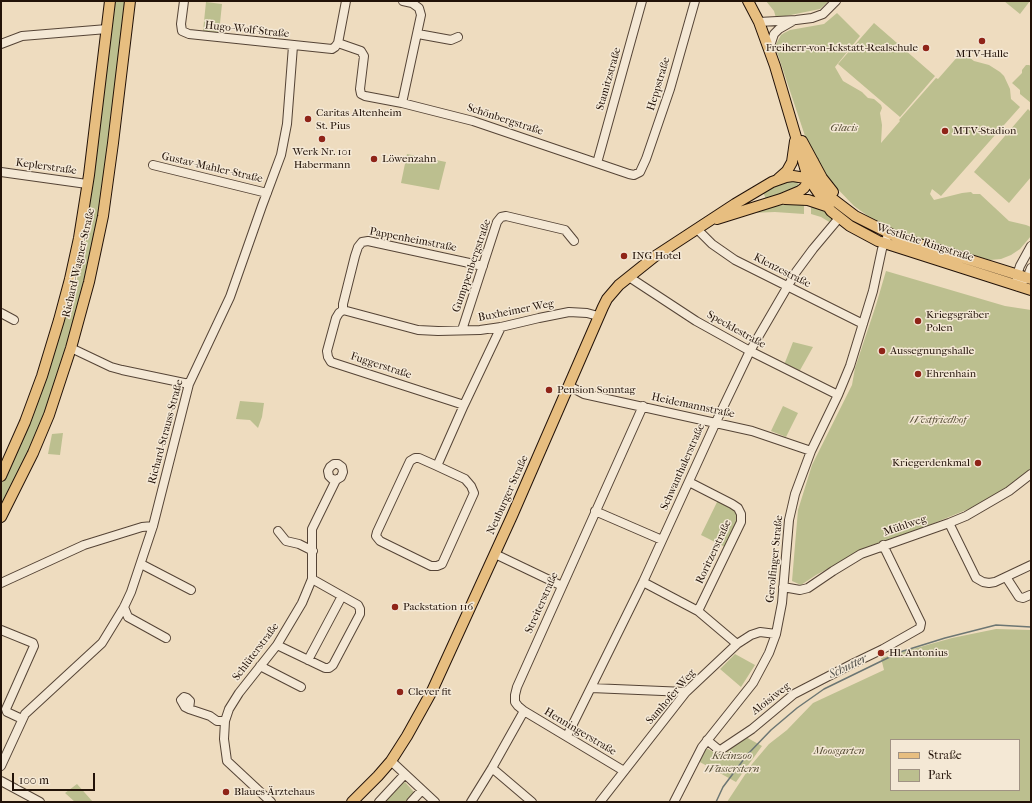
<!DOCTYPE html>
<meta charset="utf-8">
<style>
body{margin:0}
#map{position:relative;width:1032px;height:803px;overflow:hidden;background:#eedcbf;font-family:"IM FELL French Canon",serif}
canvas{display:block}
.frame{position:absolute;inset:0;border:2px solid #221208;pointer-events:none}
.legend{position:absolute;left:890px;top:739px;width:130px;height:52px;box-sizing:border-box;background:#f4e8d5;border:1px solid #a09283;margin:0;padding:5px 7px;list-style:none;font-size:12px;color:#221208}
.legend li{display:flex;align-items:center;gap:8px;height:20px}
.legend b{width:20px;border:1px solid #a09283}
.scale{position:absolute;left:12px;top:773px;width:83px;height:18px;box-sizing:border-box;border:2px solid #221208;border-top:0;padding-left:5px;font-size:12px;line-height:14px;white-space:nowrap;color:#221208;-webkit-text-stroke:3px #f4e8d5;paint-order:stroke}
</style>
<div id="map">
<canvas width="1032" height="803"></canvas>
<div class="frame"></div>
<ul class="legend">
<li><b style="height:5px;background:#e7be80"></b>Straße</li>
<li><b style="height:11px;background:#bcbf8f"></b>Park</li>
</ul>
<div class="scale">100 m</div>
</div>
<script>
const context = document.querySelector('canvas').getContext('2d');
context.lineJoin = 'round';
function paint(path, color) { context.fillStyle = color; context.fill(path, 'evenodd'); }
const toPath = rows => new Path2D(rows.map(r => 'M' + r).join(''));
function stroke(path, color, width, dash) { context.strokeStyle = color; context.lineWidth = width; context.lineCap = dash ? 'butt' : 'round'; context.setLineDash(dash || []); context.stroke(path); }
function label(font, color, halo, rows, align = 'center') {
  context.font = font + ' "IM FELL French Canon",serif'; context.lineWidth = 3; context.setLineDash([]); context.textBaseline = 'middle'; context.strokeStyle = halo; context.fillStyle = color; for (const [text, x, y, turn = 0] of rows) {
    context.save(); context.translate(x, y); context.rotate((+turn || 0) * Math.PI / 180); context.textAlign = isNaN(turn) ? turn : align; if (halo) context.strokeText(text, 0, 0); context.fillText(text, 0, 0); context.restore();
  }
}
paint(toPath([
 [113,1,127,1,93,259,51,400,31,448,1,508,1,481,13,455,75,278],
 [766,1,829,1,820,9,776,18,774,11],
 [1004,1,1030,1,1020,14],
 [206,2,222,4,219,33,203,31],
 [837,13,860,36,835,67,843,81,862,92,868,98,874,99,881,105,882,108,880,113,882,125,881,143,900,121,899,120,936,78,938,79,959,55,965,54,974,61,989,65,1000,72,1004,76,1010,89,1011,99,1020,107,941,196,932,189,930,194,934,200,962,193,971,192,973,194,980,194,1009,221,1026,225,1031,227,1031,236,1020,249,1011,255,1001,259,990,260,921,240,899,232,868,216,854,206,829,180,817,161,807,142,775,46,781,35,784,33,790,30,824,24],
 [874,23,935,76,900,117,838,64],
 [1026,65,1029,65,1031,66,1031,103,1020,94,1020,90,1012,83,1022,73,1022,70],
 [1028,109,1031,112,1031,177,1009,203,974,172],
 [407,154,446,162,439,190,401,183],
 [796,180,800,188,766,199,762,190,772,184],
 [804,202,804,214,775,212,750,213,775,206],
 [811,204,822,209,834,218,831,223,821,217,811,214],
 [886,271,1005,306,1031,310,1031,468,1010,487,971,508,917,530,870,546,816,575,801,585,792,581,798,510,812,465,852,385,855,368,876,305],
 [793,342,813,347,799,372,784,365],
 [240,401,264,403,262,417,258,428,250,420,236,419],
 [783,406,798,413,786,437,771,431],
 [63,433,60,455,48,454,52,434],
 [718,500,730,506,739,515,738,521,725,547,701,535],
 [996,629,1031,630,1031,802,727,802,752,764,769,744,787,730,813,703,884,670,881,658,952,638],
 [891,740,1019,740,1019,790,891,790],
 [735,654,755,665,741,687,720,669],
 [744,736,762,746,736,782,698,761,706,749,708,749,715,753],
 [405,782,413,791,414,795,408,802,384,802,403,783],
 [77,784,93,802,75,802,65,793]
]), '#bcbf8f');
stroke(toPath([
 [716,802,723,787,747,755,771,730,797,708,824,689,900,652,945,638,996,625,1031,627]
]), '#6c7673', 1.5);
const minor = toPath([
 [184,1,181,24,182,31,189,34,332,49,335,47,338,43,346,1],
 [759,22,796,20,812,18,823,14,836,1],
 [418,34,451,40,458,37],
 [338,43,361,51,364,56,360,89,361,94,365,96,402,103,473,121,629,174,634,175,640,172,646,159,670,89,695,1],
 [1,44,22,36,107,29],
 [769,49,774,34,779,29,793,21],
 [402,103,421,15,419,8,412,3,403,1],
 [597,163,642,1],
 [153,165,267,193],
 [1,172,87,184],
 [697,229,712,244,735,260,863,324],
 [483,266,368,241,362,242,358,247,355,256,343,304,343,310,339,313,336,318,327,351,328,357,331,362,464,405,501,327],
 [629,277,696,321,750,351,838,395],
 [1017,280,1017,275,1020,266,1031,246],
 [1017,286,1027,278,1031,268],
 [343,310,418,330,438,331,480,330,501,327,539,318,569,312,587,313,598,316],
 [1,313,14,320],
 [462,330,497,222,501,217,506,216,565,230,574,241],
 [71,348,111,367,122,370,189,384],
 [569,386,584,394,752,431,811,451],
 [437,466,419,458,415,458,410,461,377,532,376,536,380,541,431,566,437,566,442,564,474,493,471,486,465,479,437,466,464,405],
 [689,482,732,504,738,508,741,514,741,522,698,611],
 [595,511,662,540],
 [949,523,976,578,983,582,989,583,995,582,1031,565],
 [278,531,286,541,299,544,313,551],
 [495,554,562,586],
 [141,564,191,590],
 [1006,577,1019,597,1023,598,1030,595],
 [643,582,698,611,737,644],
 [1,583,84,545,142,527,153,526],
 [783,587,800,590,808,588,833,571,861,554,949,523,966,516,1009,491,1031,474],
 [124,607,128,617,166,638],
 [1,630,33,643,34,646,6,709,7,712,22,719],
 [277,645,325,668,329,668,333,665,360,614,360,609,358,605,312,579],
 [308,660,342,596],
 [260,666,301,687],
 [591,688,686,692],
 [189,709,185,707,181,700,184,697,187,698,190,701,189,709,210,716,217,721,225,721],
 [524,711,624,771],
 [567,736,643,582,716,422,750,351,796,272,813,249,839,218],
 [707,740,719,750,722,749,752,729,794,694,854,663,883,649,920,628,921,623,883,545],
 [391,761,435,802],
 [1,766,25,714,102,643,124,607,131,592,153,526,189,384,230,297,262,206,281,155,287,124,293,46],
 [492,768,532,802],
 [1,781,40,802],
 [271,802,227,761,224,739,225,721,229,709,239,693,277,645,302,603,312,579,312,529,336,480,341,477,343,472,342,467,338,464,334,464,330,467,328,471,329,476,332,479,336,480],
 [379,802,405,774],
 [411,802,422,790],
 [471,802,492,768,524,711,518,706,515,702,515,695,517,687,643,406],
 [600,802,686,692,737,644,751,635,760,632,776,634],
 [674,802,702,747,753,683,769,653,776,634,782,603,789,520,795,494,811,451,838,395,850,366,873,291,882,249,889,233]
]);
const major = toPath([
 [748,1,759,22,775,66,806,171,815,188,831,211,850,226,878,241,1031,290],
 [802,141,822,178,833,192],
 [778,179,787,171,792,162,795,141],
 [785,199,808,200,826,206],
 [717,219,781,199,800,191,804,188,810,179,813,168,813,161],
 [1,476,25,422,42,376,59,320,70,279,79,238,89,175,110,1],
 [1,517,33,453,49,415,71,348,89,282,103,216,113,143,130,1],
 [352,802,378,776,391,761,407,736,432,691,512,516,603,307,607,299,619,285,654,257,735,204,772,182,786,177,793,176,805,178,814,181,834,200,855,216,897,237,1031,279]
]);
stroke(minor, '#554436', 10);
stroke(major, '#221208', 12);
stroke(minor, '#f4e8d5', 8);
stroke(major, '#e7be80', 10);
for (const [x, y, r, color] of [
 [982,41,4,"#8f2418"],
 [926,48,4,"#8f2418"],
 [308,119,4,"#8f2418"],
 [945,131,4,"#8f2418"],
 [322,139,4,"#8f2418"],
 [374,159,4,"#8f2418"],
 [624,256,4,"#8f2418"],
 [918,321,4,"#8f2418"],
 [882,351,4,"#8f2418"],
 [918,374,4,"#8f2418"],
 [549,390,4,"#8f2418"],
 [978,463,4,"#8f2418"],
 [395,607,4,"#8f2418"],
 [881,653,4,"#8f2418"],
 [400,692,4,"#8f2418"],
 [226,792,4,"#8f2418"]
]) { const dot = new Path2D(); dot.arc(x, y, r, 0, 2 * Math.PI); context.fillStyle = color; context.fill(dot); stroke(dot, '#f4e8d5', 1.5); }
label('11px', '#221208', '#f4e8d5', [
 ["Hugo-Wolf-Straße",247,30,6],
 ["Stamitzstraße",609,79,-74],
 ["Heppstraße",659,84,-73],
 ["Schönbergstraße",505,120,18],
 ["Keplerstraße",46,167,8],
 ["Gustav-Mahler-Straße",212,168,13],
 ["Pappenheimstraße",413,240,11],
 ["Westliche Ringstraße",925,243,18],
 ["Richard-Wagner-Straße",79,263,-77],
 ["Gumppenbergstraße",472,266,-71],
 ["Klenzestraße",782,271,27],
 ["Buxheimer Weg",516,311,-11],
 ["Specklestraße",736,330,29],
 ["Fuggerstraße",381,366,18],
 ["Heidemannstraße",693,406,12],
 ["Richard-Strauss-Straße",166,432,-75],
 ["Schwanthalerstraße",683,467,-66],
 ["Neuburger Straße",508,495,-66],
 ["Mühlweg",905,526,-19],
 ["Roritzerstraße",714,552,-65],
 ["Gerolfinger Straße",775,559,-84],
 ["Streiterstraße",542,603,-66],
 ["Schlüterstraße",256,652,-53],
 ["Samhofer Weg",671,697,-49],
 ["Aloisiweg",771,699,-38],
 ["Henningerstraße",580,732,31]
]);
label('11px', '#221208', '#f4e8d5', [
 ["Freiherr-von-Ickstatt-Realschule",918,48,"right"],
 ["MTV-Halle",982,54,"center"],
 ["Caritas Altenheim",316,113],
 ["St. Pius",316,126],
 ["MTV-Stadion",953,131],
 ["Werk Nr. 101",322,152,"center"],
 ["Habermann",322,165,"center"],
 ["Löwenzahn",382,159],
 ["ING Hotel",632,256],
 ["Kriegsgräber",926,315],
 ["Polen",926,328],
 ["Aussegnungshalle",890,351],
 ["Ehrenhain",926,374],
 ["Pension Sonntag",557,390],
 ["Kriegerdenkmal",970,463,"right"],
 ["Packstation 116",403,607],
 ["Hl. Antonius",889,653],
 ["Clever fit",408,692],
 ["Blaues Ärztehaus",234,792]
], 'left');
label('italic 11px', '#584f37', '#f4e8d5', [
 ["Glacis",844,128],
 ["Westfriedhof",938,420],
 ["Moosgarten",839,751],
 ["Kleinzoo",732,756],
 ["Wasserstern",732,769]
]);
label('italic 12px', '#4d4c47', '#f4e8d5', [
 ["Schutter",848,667,-26]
]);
</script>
